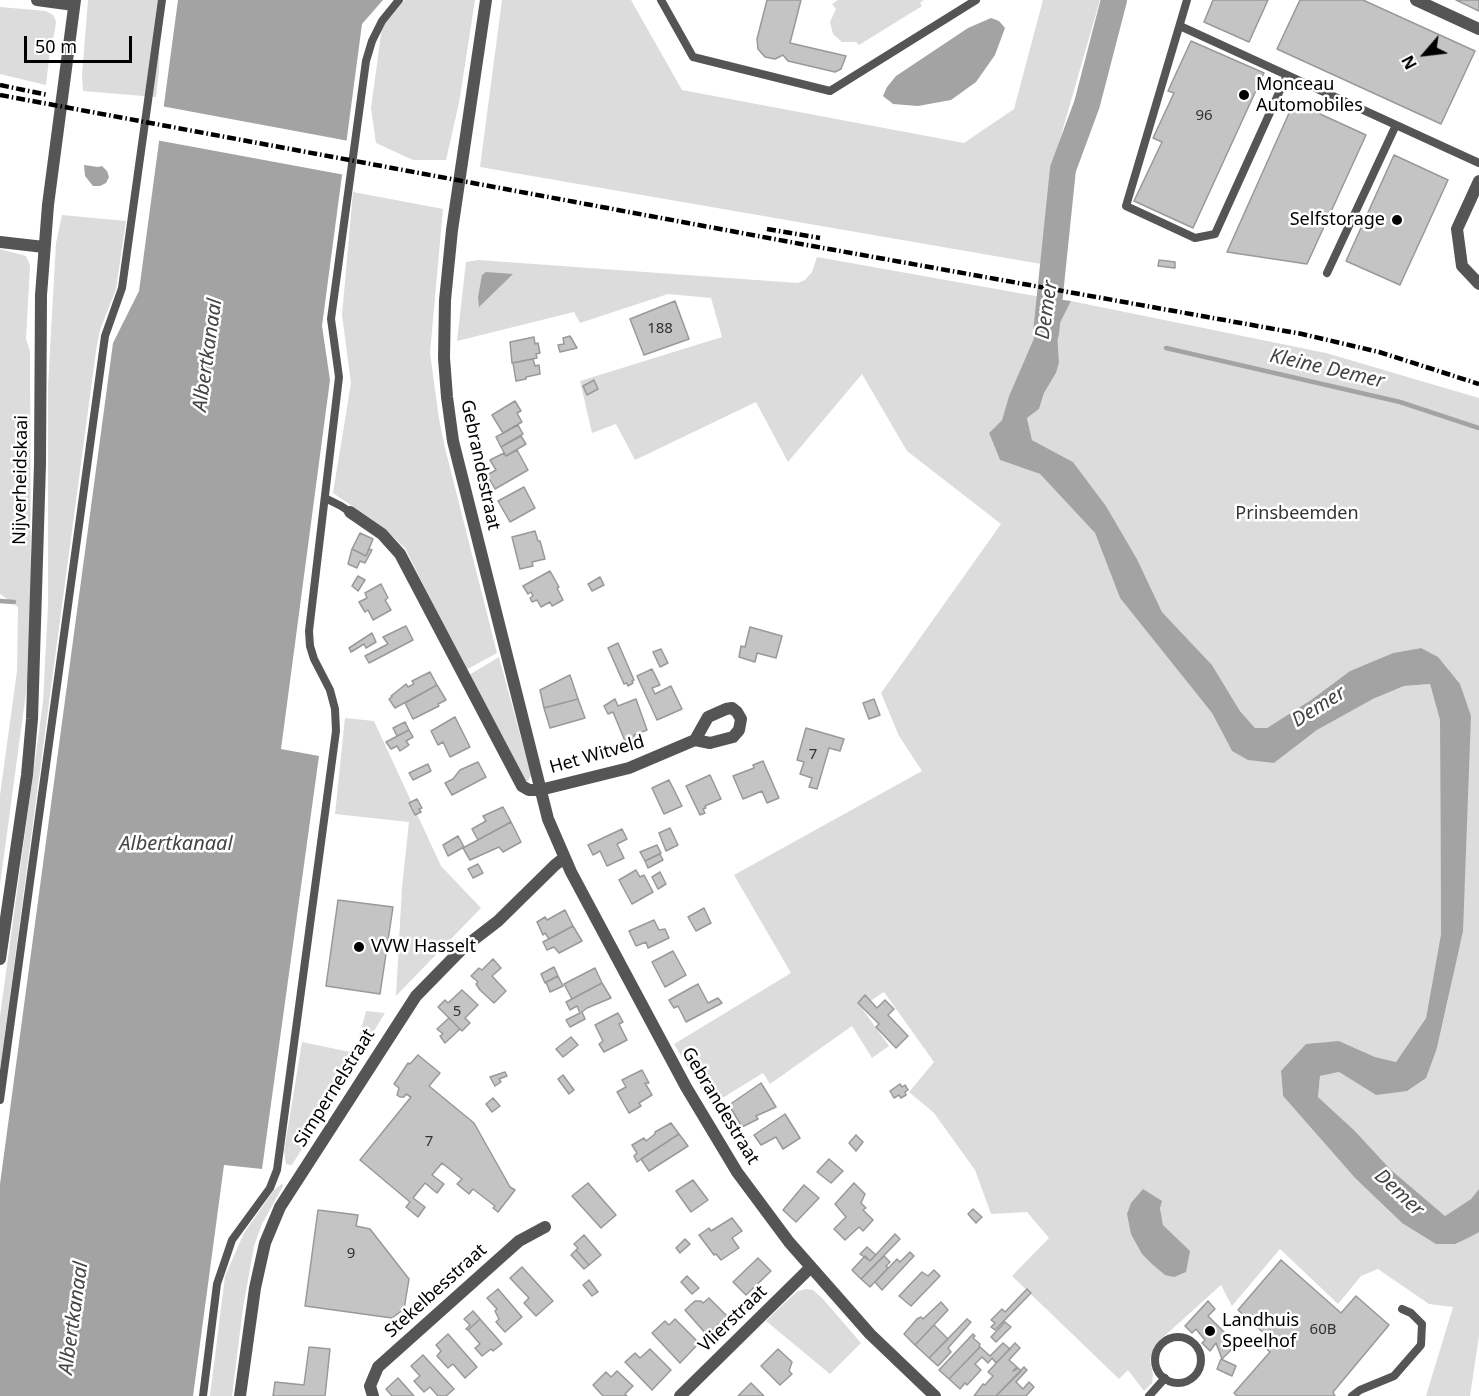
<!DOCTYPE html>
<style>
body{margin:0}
#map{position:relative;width:1479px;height:1396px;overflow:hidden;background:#fff;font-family:"Noto Sans",sans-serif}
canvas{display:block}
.north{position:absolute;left:1395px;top:24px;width:60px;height:60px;-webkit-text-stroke:4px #fff;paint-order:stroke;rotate:242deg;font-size:16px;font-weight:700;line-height:24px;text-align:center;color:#000}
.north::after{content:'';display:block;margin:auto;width:21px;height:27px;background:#000;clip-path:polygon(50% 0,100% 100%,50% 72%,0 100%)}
.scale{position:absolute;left:24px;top:36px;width:108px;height:27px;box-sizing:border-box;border:3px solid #000;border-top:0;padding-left:8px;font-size:18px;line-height:21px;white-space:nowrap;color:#000;-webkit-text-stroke:4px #fff;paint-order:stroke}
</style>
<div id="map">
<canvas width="1479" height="1396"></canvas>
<div class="north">N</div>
<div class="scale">50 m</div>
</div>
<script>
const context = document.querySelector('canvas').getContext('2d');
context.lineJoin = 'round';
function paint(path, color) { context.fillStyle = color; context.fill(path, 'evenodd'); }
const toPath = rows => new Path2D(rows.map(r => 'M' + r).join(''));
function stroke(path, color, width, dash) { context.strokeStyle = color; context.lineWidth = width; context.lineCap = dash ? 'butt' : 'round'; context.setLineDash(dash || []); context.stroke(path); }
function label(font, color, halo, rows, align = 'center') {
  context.font = font + ' "Noto Sans",sans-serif'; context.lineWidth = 5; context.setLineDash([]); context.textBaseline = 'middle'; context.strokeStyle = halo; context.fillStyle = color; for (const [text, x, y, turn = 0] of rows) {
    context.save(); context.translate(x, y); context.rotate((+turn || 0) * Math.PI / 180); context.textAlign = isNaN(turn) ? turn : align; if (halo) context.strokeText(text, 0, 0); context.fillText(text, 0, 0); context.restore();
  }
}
paint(toPath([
 [88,0,160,0,159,71,156,97,83,91,82,76],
 [405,0,475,0,459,103,446,160,413,160,376,143,371,108,382,27],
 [502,0,631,0,682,90,964,143,1014,109,1043,0,1100,0,1060,139,1047,202,1041,264,480,167],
 [838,0,924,0,920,3,922,6,859,45,856,42,842,42,833,34,830,22,836,9,832,4],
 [0,7,46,11,53,15,56,21,55,30,50,51,46,85,0,74],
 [353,192,443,209,430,353,439,419,445,448,497,653,466,670,405,548,383,527,333,493,351,383,342,315],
 [62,215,126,221,116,289,100,330,96,351,0,1070,0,1016,43,702,48,606,48,386,56,243],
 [0,249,26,256,30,265,26,339,30,351,31,624,28,678,0,885,0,795,17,671,18,607,0,594],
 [817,257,1041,297,1038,329,1009,396,1002,420,989,433,1000,460,1040,474,1095,533,1120,598,1212,713,1232,751,1274,763,1317,730,1371,700,1404,686,1430,684,1440,720,1441,934,1426,1018,1396,1062,1375,1057,1339,1041,1281,1071,1283,1096,1354,1177,1402,1223,1479,1232,1479,1336,1470,1396,1426,1396,1453,1307,1429,1304,1378,1269,1361,1276,1338,1304,1280,1249,1232,1306,1221,1285,1161,1339,1154,1347,1150,1360,1153,1375,1152,1383,1144,1391,1128,1370,1119,1379,1012,1276,1049,1238,1027,1212,991,1214,975,1170,934,1113,909,1092,934,1062,884,992,861,1007,889,1046,872,1058,852,1026,770,1084,763,1073,711,1105,674,1044,791,973,734,875,922,771,899,736,881,693,1001,524,907,451,862,374,788,462,756,402,635,460,616,424,592,433,580,381,722,337,711,298,668,294,580,323,574,312,457,341,466,262,478,260,798,283,805,280,812,272],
 [1160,1208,1163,1225,1177,1239,1165,1275,1142,1254],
 [1071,301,1326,353,1479,398,1479,1189,1471,1199,1445,1216,1390,1169,1355,1131,1318,1097,1320,1076,1339,1072,1376,1095,1437,1048,1450,990,1471,716,1421,648,1393,653,1350,671,1311,700,1267,728,1255,728,1240,711,1212,665,1162,612,1137,559,1106,506,1073,462,1032,440,1027,418,1039,409,1044,393,1056,373,1059,363,1057,329],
 [499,657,531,775,528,781,524,781,469,675],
 [345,718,374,721,441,866,481,908,396,996,402,887,409,822,335,814],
 [366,1011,385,1013,292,1165,286,1164,284,1151,302,1042,355,1053],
 [282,1184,283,1186,262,1224,254,1246,243,1308,232,1396,210,1396,225,1276,244,1233,274,1190],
 [806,1289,813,1290,823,1299,861,1343,830,1374,766,1321,791,1297,798,1291]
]), '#dcdcdc');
paint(toPath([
 [178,0,383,0,362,24,322,326,330,380,281,749,319,756,262,1169,224,1165,193,1396,0,1396,0,1184,113,343,139,291],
 [991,18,999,21,1005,28,995,55,976,82,951,100,918,106,893,104,883,96,887,87,896,76,968,28],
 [84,165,98,167,102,166,107,171,109,177,106,183,100,186,93,186,85,176],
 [486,272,513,274,479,307,478,297,482,275],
 [1041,297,1071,301,1057,329,1059,363,1056,373,1044,393,1039,409,1027,418,1032,440,1073,462,1106,506,1137,559,1162,612,1212,665,1240,711,1255,728,1267,728,1311,700,1350,671,1393,653,1421,648,1438,657,1460,684,1471,716,1463,931,1437,1048,1426,1078,1407,1091,1376,1095,1339,1072,1320,1076,1318,1097,1355,1131,1390,1169,1445,1216,1471,1199,1479,1189,1479,1232,1468,1238,1455,1244,1436,1244,1402,1223,1355,1178,1283,1096,1281,1071,1306,1044,1339,1041,1375,1057,1396,1062,1426,1018,1441,934,1440,720,1430,684,1404,686,1373,699,1317,730,1274,763,1248,760,1232,751,1212,713,1120,598,1095,533,1040,474,1000,460,989,433,1002,420,1009,396,1038,329],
 [1143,1189,1162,1201,1160,1208,1163,1225,1190,1251,1186,1272,1174,1277,1165,1275,1152,1264,1142,1254,1131,1234,1127,1214,1131,1203]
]), '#a3a3a3');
paint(toPath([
 [161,106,349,141,345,175,156,140]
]), '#fff');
stroke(toPath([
 [1166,348,1400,402,1479,428],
 [0,601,14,602]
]), '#a3a3a3', 4.5);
stroke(toPath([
 [1046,333,1063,169,1087,104,1114,0]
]), '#a3a3a3', 26);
const building = toPath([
 [767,0,801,0,790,43,846,56,841,69,835,72,788,61,783,55,775,59,765,57,758,49,757,39,767,0],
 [1213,0,1268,0,1249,42,1204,22,1213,0],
 [1300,0,1363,0,1475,51,1441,124,1277,49,1300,0],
 [1456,0,1479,0,1479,11,1456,0],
 [1191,41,1264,73,1193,228,1134,201,1162,142,1153,138,1174,93,1168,91,1191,41],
 [1294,102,1366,135,1307,264,1227,252,1294,102],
 [1394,155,1448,180,1400,285,1346,261,1394,155],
 [1159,260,1175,262,1175,268,1158,266,1159,260],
 [675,301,689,339,644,355,630,319,675,301],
 [570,336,577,348,560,352,558,345,564,344,563,338,570,336],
 [534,337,535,344,538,343,540,353,536,354,537,358,512,363,510,342,534,337],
 [533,359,535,366,539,365,540,374,526,377,526,379,516,381,513,363,533,359],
 [594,380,598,389,587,395,583,386,594,380],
 [515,401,521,411,517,413,522,422,503,433,492,415,515,401],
 [518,425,523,434,501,447,496,437,518,425],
 [521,436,526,444,506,456,501,447,521,436],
 [517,450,528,470,495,489,487,475,496,470,490,460,504,453,506,456,517,450],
 [524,487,535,508,510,522,498,501,524,487],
 [535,531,538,541,540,541,545,559,532,562,533,566,520,569,512,537,535,531],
 [360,533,373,539,366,556,352,549,360,533],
 [352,549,366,556,369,549,372,550,365,563,360,561,357,568,348,564,352,549],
 [550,571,559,587,557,588,563,600,552,606,550,602,541,607,537,600,532,602,530,598,533,596,531,592,528,594,523,586,550,571],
 [358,576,365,580,358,591,352,586,358,576],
 [600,577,604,585,592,591,588,584,600,577],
 [381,584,388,598,385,600,391,610,373,620,368,610,365,612,359,602,367,598,365,593,381,584],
 [406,626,413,640,369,663,365,656,388,644,383,637,406,626],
 [750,627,782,636,776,658,757,653,755,662,739,657,741,646,745,647,750,627],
 [372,633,376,642,366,648,364,644,351,652,349,648,372,633],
 [618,643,634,680,632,681,633,683,628,686,627,683,624,684,608,648,618,643],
 [661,649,668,663,660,667,653,652,661,649],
 [652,669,660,685,652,688,655,694,671,686,682,709,657,720,637,676,652,669],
 [430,672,437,685,395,708,389,699,392,697,391,696,406,684,408,687,414,684,412,681,430,672],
 [570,675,578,699,544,708,540,690,570,675],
 [437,685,446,700,438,704,439,706,413,719,405,703,437,685],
 [578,699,585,718,550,728,544,708,578,699],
 [615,699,618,706,636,699,647,730,634,735,635,738,625,741,613,712,608,714,604,706,615,699],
 [874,699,880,715,869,719,863,703,874,699],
 [455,717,470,747,450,757,443,742,438,745,431,731,455,717],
 [405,722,409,730,397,736,393,728,405,722],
 [806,728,844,739,840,751,829,748,817,789,809,787,812,778,800,774,804,762,797,760,806,728],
 [409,730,413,737,406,741,409,745,400,751,397,746,391,749,386,742,409,730],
 [763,761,779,798,767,803,762,791,743,799,733,776,754,768,753,765,763,761],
 [478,762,486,777,452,795,445,783,453,779,460,770,478,762],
 [428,764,431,771,413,780,409,773,428,764],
 [710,775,721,799,705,806,706,808,703,809,705,813,700,815,686,786,710,775],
 [669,780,682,806,664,814,652,788,669,780],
 [417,799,422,808,419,809,421,812,415,815,409,803,417,799],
 [503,807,511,822,478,840,472,829,486,821,483,816,503,807],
 [511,822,521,842,503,852,499,847,470,860,463,848,511,822],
 [670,828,678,845,666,851,659,833,670,828],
 [622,829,627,839,617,844,624,858,607,866,600,851,593,855,588,845,622,829],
 [458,836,464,847,448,856,443,845,458,836],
 [657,845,661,853,645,861,640,852,657,845],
 [660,854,663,860,648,868,645,861,660,854],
 [478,864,483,873,473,878,468,869,478,864],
 [636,870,640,877,644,875,653,892,632,904,619,880,636,870],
 [660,872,666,884,658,889,652,877,660,872],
 [338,900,393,907,380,994,326,986,338,900],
 [704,908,711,923,696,931,688,917,704,908],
 [565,910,573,926,549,939,545,933,543,935,537,922,545,917,547,920,565,910],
 [654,920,659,930,665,929,669,938,648,948,646,942,636,946,629,931,654,920],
 [573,926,582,941,559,953,554,947,547,950,543,942,573,926],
 [673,951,686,975,665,987,652,962,673,951],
 [493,959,501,968,492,976,506,991,494,1003,480,990,476,984,478,982,471,976,479,968,482,970,493,959],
 [554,967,558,976,545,983,541,974,554,967],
 [595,968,602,983,572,999,564,984,595,968],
 [558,976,563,986,550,992,546,982,558,976],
 [602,983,611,998,587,1008,582,1012,585,1019,570,1027,566,1020,580,1013,577,1006,570,1010,566,1002,602,983],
 [698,984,708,1003,718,998,722,1003,686,1022,678,1006,674,1008,669,1000,698,984],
 [462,990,478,1005,465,1018,470,1023,462,1031,438,1007,445,1000,448,1003,462,990],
 [865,995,877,1008,885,1000,894,1009,888,1015,908,1036,896,1048,876,1027,879,1024,858,1003,865,995],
 [618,1013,623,1022,619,1024,627,1040,604,1052,599,1044,603,1041,595,1025,618,1013],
 [449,1018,460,1029,445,1043,440,1036,443,1034,437,1029,449,1018],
 [571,1037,578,1045,563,1057,556,1049,571,1037],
 [418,1055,440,1073,429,1086,474,1123,510,1187,515,1190,498,1212,493,1208,495,1206,473,1189,469,1194,457,1184,462,1179,442,1163,432,1175,444,1184,437,1193,425,1183,413,1198,425,1207,418,1217,406,1207,410,1202,360,1160,411,1097,406,1094,404,1097,400,1097,397,1095,399,1088,394,1084,408,1063,410,1064,418,1055],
 [642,1070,649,1083,645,1083,652,1095,639,1103,641,1106,629,1113,617,1092,626,1087,622,1080,642,1070],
 [505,1072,507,1076,499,1079,501,1082,495,1086,490,1077,505,1072],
 [563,1075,574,1090,569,1094,558,1079,563,1075],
 [761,1083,776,1107,756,1116,758,1119,742,1127,729,1105,761,1083],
 [900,1084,902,1087,905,1085,908,1090,905,1092,906,1095,901,1098,899,1095,894,1098,890,1091,900,1084],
 [493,1098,500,1106,492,1112,486,1104,493,1098],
 [785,1114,800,1138,783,1149,776,1137,761,1145,754,1135,785,1114],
 [671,1123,679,1134,637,1162,634,1156,637,1153,632,1145,644,1138,646,1141,655,1134,655,1132,671,1123],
 [679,1134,688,1146,649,1171,641,1159,679,1134],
 [856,1135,863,1142,856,1151,849,1143,856,1135],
 [829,1159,843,1171,831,1183,817,1172,829,1159],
 [693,1180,708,1200,691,1212,676,1191,693,1180],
 [588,1183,616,1215,601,1228,572,1196,588,1183],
 [854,1183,865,1194,861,1203,866,1208,863,1210,873,1220,863,1231,859,1227,845,1240,834,1229,846,1217,835,1204,854,1183],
 [804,1185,819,1198,796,1222,783,1210,804,1185],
 [973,1209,982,1217,976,1223,968,1214,973,1209],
 [318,1210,358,1215,356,1226,370,1229,409,1279,404,1309,392,1318,305,1306,318,1210],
 [732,1218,742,1231,732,1238,739,1248,721,1260,716,1254,714,1255,699,1235,709,1228,711,1231,732,1218],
 [895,1234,900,1239,861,1279,852,1270,865,1256,870,1261,895,1234],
 [584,1235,601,1255,589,1265,576,1250,578,1248,574,1244,584,1235],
 [685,1239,690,1244,680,1253,676,1248,685,1239],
 [867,1247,876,1255,870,1261,860,1254,867,1247],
 [576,1250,589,1265,584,1269,571,1255,576,1250],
 [910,1252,914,1256,882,1290,875,1282,897,1259,900,1262,910,1252],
 [884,1256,890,1262,886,1266,888,1268,870,1287,861,1279,884,1256],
 [758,1258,771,1271,746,1295,733,1282,758,1258],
 [1281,1260,1341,1313,1356,1296,1389,1325,1333,1392,1335,1396,1237,1396,1234,1393,1270,1352,1259,1342,1266,1335,1238,1310,1281,1260],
 [522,1267,553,1301,536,1316,524,1303,529,1298,510,1278,522,1267],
 [934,1270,940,1276,911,1306,899,1296,922,1272,928,1276,934,1270],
 [687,1276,699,1288,692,1294,681,1282,687,1276],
 [589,1280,598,1292,592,1296,583,1285,589,1280],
 [498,1289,522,1317,505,1332,496,1322,499,1319,495,1311,497,1309,487,1298,498,1289],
 [1027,1289,1031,1293,995,1330,991,1327,995,1323,991,1320,1002,1309,1005,1312,1027,1289],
 [709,1298,727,1316,707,1335,685,1310,695,1301,701,1301,703,1303,709,1298],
 [1208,1301,1215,1309,1208,1316,1225,1333,1232,1349,1222,1359,1216,1343,1210,1351,1202,1343,1205,1340,1200,1334,1196,1329,1192,1333,1185,1326,1208,1301],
 [941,1302,948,1310,915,1345,904,1334,917,1319,921,1317,923,1319,941,1302],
 [473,1311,480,1319,468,1330,466,1329,470,1325,464,1319,473,1311],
 [480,1319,502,1344,493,1351,491,1349,482,1356,475,1348,480,1344,468,1330,480,1319],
 [675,1319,699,1343,680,1363,652,1333,665,1321,669,1325,675,1319],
 [967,1319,971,1322,948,1348,951,1352,938,1366,929,1358,967,1319],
 [1005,1322,1011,1327,996,1342,991,1337,1005,1322],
 [934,1325,948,1339,929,1358,915,1345,934,1325],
 [448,1334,477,1367,465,1378,453,1364,448,1368,437,1356,441,1351,436,1345,448,1334],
 [973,1334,975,1336,973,1338,980,1344,979,1348,949,1379,939,1370,973,1334],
 [1003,1343,1010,1349,996,1363,992,1358,988,1363,982,1357,975,1364,981,1370,967,1385,965,1383,960,1389,949,1379,980,1347,990,1356,1003,1343],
 [1015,1343,1020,1348,1009,1360,1017,1367,1013,1371,1018,1368,1021,1371,996,1396,974,1396,983,1384,985,1385,993,1376,988,1372,1015,1343],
 [309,1347,330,1349,325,1396,273,1396,275,1382,304,1385,309,1347],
 [650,1349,671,1370,652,1390,625,1362,635,1353,640,1358,650,1349],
 [778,1349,792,1362,789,1371,792,1374,780,1385,761,1366,778,1349],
 [423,1355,454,1389,446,1396,438,1396,430,1387,424,1392,414,1381,420,1376,411,1366,423,1355],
 [1221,1359,1236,1366,1232,1376,1217,1369,1221,1359],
 [1024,1367,1027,1370,1016,1382,1023,1389,1029,1382,1034,1387,1026,1396,996,1396,1024,1367],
 [617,1371,633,1386,625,1394,627,1396,603,1396,593,1385,606,1372,611,1377,617,1371],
 [398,1378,414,1396,392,1396,386,1389,398,1378],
 [751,1383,764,1396,738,1396,751,1383]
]);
paint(building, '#c4c4c4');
stroke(building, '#999', 1.5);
stroke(toPath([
 [661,0,693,57,830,91,976,0],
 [1187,0,1126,206,1195,238,1215,234,1287,75],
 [1180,26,1479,163],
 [1327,273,1396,125],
 [325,498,341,506,350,512],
 [0,1100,105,336,122,288,162,0],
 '1155 1360a23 23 0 1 1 46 0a23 23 0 1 1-46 0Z',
 [203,1396,217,1284,232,1240,270,1188,277,1170,336,731,335,709,330,690,314,659,310,646,309,631,339,377,331,319,366,61,372,41,382,21,399,0],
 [1149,1396,1165,1378],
 [1352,1396,1360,1390,1394,1376,1421,1345,1422,1324,1411,1313,1402,1309]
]), '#555', 8);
stroke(toPath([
 [37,0,74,5],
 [486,0,452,230,445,300,444,358,447,397,453,441,548,819,571,872,686,1087,737,1172,789,1242,870,1334,935,1396],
 [1416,0,1479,29],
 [1479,181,1457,229,1462,266,1479,284],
 [0,242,44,247],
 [350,512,382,534,400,554,522,786,529,790,540,790,629,768,695,740,708,717,726,709,732,708,737,712,741,719,739,730,733,737,710,743,695,740],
 [0,959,27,775,32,719,40,464,41,295,48,205,75,0],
 [240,1396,255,1288,265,1243,280,1207,416,996,463,948,498,921,555,865,564,858],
 [373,1396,370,1386,378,1367,519,1241,545,1227],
 [680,1396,811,1267]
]), '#555', 12);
stroke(toPath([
 [0,85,48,95],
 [0,95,790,242,1302,334,1379,352,1479,384],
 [767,229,820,238]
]), '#000', 4.5, [9, 3, 1.5, 3]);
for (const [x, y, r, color] of [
 [1244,95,6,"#000"],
 [1397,220,6,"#000"],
 [359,947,6,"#000"],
 [1210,1331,6,"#000"]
]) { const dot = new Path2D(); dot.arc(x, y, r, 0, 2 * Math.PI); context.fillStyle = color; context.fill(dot); stroke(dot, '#fff', 2); }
label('15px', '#313131', null, [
 ["96",1204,116],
 ["188",660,329],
 ["7",813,755],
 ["5",457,1012],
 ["7",429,1142],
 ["9",351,1254],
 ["60B",1323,1330]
]);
label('18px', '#000', '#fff', [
 ["Monceau",1256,85],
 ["Automobiles",1256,106],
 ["Selfstorage",1385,220,"right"],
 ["VVW Hasselt",371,947],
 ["Landhuis",1222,1321],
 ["Speelhof",1222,1342]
], 'left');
label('18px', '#000', '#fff', [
 ["Gebrandestraat",480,465,78],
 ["Nijverheidskaai",21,480,-89],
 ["Het Witveld",597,755,-16],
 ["Simpernelstraat",335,1088,-58],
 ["Gebrandestraat",720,1106,59],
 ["Stekelbesstraat",436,1291,-42],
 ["Vlierstraat",733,1319,-44]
]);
label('18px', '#333', '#fff', [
 ["Prinsbeemden",1297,514]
]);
label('italic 20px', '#444', '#fff', [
 ["Demer",1047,310,-82],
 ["Albertkanaal",208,355,-82],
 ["Kleine Demer",1327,369,13],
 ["Demer",1319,707,-32],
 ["Albertkanaal",176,844],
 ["Demer",1399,1193,43],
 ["Albertkanaal",74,1318,-82]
]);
</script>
